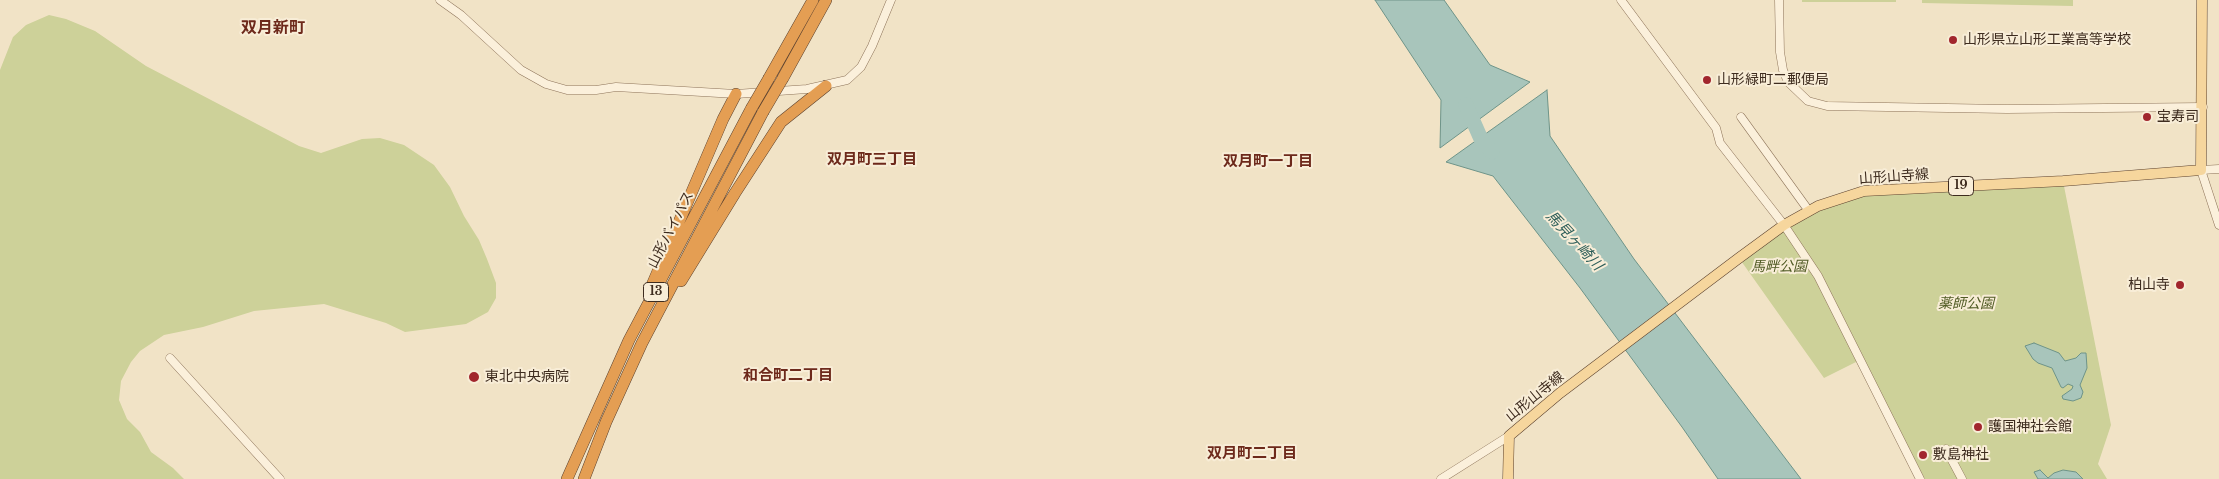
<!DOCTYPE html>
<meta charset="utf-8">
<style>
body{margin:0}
canvas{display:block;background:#f1e3c6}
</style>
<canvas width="2219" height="479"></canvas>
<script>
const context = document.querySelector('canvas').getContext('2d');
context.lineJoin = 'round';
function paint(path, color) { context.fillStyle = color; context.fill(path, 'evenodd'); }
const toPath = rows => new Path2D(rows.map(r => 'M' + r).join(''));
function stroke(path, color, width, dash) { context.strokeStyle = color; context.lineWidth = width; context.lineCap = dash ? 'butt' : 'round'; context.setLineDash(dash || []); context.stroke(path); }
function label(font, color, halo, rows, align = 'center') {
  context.font = font + ' "Libre Baskerville","Noto Sans JP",serif'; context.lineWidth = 4; context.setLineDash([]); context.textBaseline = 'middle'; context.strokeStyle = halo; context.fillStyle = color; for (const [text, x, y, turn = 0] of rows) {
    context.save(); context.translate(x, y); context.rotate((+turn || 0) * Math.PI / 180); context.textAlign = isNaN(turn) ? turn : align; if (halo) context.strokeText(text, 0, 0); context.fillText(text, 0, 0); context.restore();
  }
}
paint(toPath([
 [1802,0,1896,0,1896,2,1802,2],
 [1922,0,2073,0,2073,6,1922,3],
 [49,15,66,19,95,31,146,66,299,146,321,153,362,139,380,138,404,145,434,165,450,187,464,216,479,240,487,259,496,283,496,298,488,312,466,324,405,332,386,323,324,304,254,311,203,327,164,335,140,351,131,362,121,381,119,400,127,419,140,432,151,452,173,468,184,479,0,479,0,70,13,37,26,25],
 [2063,181,2111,425,2098,464,2107,479,1925,479,1835,308,1860,360,1824,378,1739,258,1838,198]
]), '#cdd199');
const water = toPath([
 [1375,0,1444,0,1490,65,1530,82,1440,148,1441,100,1375,0],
 [1547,90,1550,136,1634,259,1801,479,1718,479,1682,427,1580,288,1493,176,1446,162,1547,90],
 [2034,343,2059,353,2065,361,2076,358,2081,353,2086,353,2087,368,2080,385,2083,392,2081,398,2073,401,2063,399,2062,396,2072,389,2073,386,2068,384,2063,388,2061,387,2052,368,2038,363,2033,359,2025,346,2034,343],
 [2040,470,2048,478,2054,473,2063,470,2076,472,2083,479,2038,479,2034,472,2040,470]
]);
paint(water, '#a8c5bb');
stroke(water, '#6e9489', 1);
stroke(toPath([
 [1466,105,1481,139,1492,152]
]), '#a8c5bb', 15);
const minor = toPath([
 [440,0,461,15,521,70,546,84,567,90,596,90,616,87,736,94,807,89,847,80,861,67,872,46,891,0],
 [1621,0,1716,128,1720,143,1784,225,1818,276,1920,479],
 [1779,0,1780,52,1783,70,1788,82,1808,101,1827,106,2007,109,2203,107],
 [1741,117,1809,211],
 [2219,169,2201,170,2219,225],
 [170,358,280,479],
 [1946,449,1962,479],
 [1441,479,1509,436]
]);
const major = toPath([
 [1508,479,1509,436,1560,393,1739,258,1784,225,1818,206,1864,191,2063,181,2201,170,2202,0]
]);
const highway = toPath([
 [769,78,813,0],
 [783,78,826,0],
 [681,281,735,193,781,122,826,86],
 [652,285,723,119,736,94],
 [567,479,629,340,751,109],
 [584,479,606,422,642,343,763,112]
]);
stroke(minor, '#8e745a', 9);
stroke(major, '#5c422f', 11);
stroke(highway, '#5c422f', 12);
stroke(minor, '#fbf0db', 8);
stroke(major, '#f6d69d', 10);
stroke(highway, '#e49e53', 11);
const highwayBridge = toPath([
 [751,109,769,78],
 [763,112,783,78]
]);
stroke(highwayBridge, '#5c422f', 12, []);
stroke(highwayBridge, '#e49e53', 11);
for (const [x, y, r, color] of [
 [1953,40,5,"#a1262d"],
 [1707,80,5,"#a1262d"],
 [2147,117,5,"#a1262d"],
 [2180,285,5,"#a1262d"],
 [474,377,6,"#a1262d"],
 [1978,427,5,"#a1262d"],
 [1923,455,5,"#a1262d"]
]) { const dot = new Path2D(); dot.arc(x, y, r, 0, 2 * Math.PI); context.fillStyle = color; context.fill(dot); stroke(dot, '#f8edd7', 2); }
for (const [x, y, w] of [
 [1961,186,25],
 [656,292,25]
]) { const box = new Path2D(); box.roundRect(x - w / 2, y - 9.5, w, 19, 4); context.fillStyle = '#f8edd7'; context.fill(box); stroke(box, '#3e2c1f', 1); }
label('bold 12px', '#3e2c1f', null, [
 ["19",1961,186],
 ["13",656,292]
]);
label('14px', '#3e2c1f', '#f8edd7', [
 ["山形県立山形工業高等学校",1963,40],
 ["山形緑町二郵便局",1717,80],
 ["宝寿司",2157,117],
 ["柏山寺",2170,285,"right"],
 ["東北中央病院",485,377],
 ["護国神社会館",1988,427],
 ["敷島神社",1933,455]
], 'left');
label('14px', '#3e2c1f', '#f8edd7', [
 ["山形山寺線",1894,177,-4],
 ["山形バイパス",671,230,-63],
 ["山形山寺線",1535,397,-39]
]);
label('italic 14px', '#505b24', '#f8edd7', [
 ["馬畔公園",1779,267],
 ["薬師公園",1966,304]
]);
label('bold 15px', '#6d291b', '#f8edd7', [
 ["双月町三丁目",872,160],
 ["双月町一丁目",1268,162],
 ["和合町二丁目",788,376],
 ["双月町二丁目",1252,454]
]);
label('italic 15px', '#2d5e59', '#f8edd7', [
 ["馬見ヶ崎川",1574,241,47]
]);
label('bold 16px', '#6d291b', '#f8edd7', [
 ["双月新町",273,28]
]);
</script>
